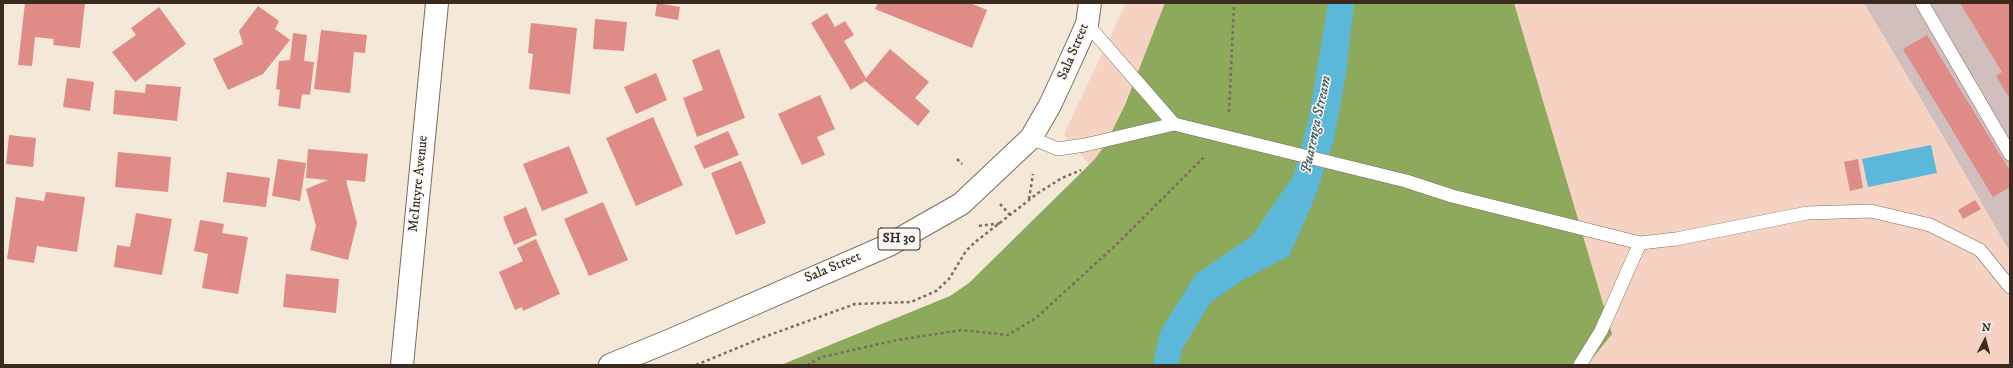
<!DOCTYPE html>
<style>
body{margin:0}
#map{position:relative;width:2013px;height:368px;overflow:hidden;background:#f4e9d8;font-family:"IM FELL DW Pica",serif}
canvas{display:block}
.frame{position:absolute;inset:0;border:4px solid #3b2a1e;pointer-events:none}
.north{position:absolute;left:1965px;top:320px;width:40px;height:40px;-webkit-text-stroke:3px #f6f6f2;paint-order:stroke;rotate:6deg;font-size:11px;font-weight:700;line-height:16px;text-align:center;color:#3b2a1e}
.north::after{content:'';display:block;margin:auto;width:14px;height:18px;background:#3b2a1e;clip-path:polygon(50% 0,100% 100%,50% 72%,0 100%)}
</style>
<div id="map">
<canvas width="2013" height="368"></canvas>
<div class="frame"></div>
<div class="north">N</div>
</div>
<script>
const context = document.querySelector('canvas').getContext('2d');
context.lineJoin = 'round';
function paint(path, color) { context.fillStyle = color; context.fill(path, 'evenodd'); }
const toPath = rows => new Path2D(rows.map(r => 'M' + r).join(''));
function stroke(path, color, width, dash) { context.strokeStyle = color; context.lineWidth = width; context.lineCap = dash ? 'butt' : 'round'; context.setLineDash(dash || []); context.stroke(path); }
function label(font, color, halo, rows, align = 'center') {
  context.font = font + ' "IM FELL DW Pica",serif'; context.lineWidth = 3; context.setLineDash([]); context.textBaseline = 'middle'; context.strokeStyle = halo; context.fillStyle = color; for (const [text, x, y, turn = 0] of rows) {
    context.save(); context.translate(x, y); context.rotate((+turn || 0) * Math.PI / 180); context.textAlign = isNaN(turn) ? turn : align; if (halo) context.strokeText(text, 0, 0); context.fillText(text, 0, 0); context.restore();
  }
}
paint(toPath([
 [1126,3,1864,3,2010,252,2010,365,1254,365,1064,134]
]), '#f5d2c2');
paint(toPath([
 [1864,3,2010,3,2010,252,1942,135]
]), '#d1bfbd');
paint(toPath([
 [1165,3,1514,3,1612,334,1587,365,781,365,950,296,969,283,1095,159,1105,145,1125,105]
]), '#8ca95c');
paint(toPath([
 [1328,3,1354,3,1346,75,1334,140,1314,200,1289,256,1243,280,1211,302,1182,349,1179,365,1153,365,1160,332,1195,275,1252,236,1294,175,1309,117],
 [1931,145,1937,173,1868,187,1862,159]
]), '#5bb8d9');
paint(toPath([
 [25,3,85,3,80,48,53,45,54,39,35,37,32,66,18,65],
 [657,3,680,7,678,20,655,16],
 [878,3,970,3,987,10,972,48,875,9],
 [1960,3,2010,3,2010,99,1996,76,2002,72],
 [258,6,279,21,275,29,290,40,263,74,228,90,213,59,243,44,239,31],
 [159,7,186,44,135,82,112,52,136,35,131,28],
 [827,13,835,27,845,21,854,35,844,41,866,78,890,49,929,82,915,98,930,111,918,126,865,81,851,90,811,23],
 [595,19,627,22,624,51,593,49],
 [531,23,577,28,570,94,529,89,533,54,528,53],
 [321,30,367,35,365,53,354,52,350,93,314,89],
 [293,33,307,35,304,61,314,62,310,95,302,94,300,109,278,106,280,90,276,89,279,61,290,60],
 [1927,35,2010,171,2010,187,1993,197,1903,49],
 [719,49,745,118,697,137,683,98,703,90,692,60],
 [656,73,667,100,636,114,624,87],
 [67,78,94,82,90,111,63,107],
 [146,84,181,87,177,121,113,114,115,90,145,93],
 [820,95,835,129,817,137,825,155,802,165,778,114],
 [653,117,683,185,636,206,606,138],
 [728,131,739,155,704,169,694,146],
 [9,135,36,138,33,167,6,164],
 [569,146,588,193,542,211,523,164],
 [308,149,368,154,365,182,346,180,357,223,348,260,310,250,316,226,306,189,328,180,306,178],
 [118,152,171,157,168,192,115,187],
 [278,159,306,163,300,201,272,196],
 [1858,159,1863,188,1850,191,1844,162],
 [741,161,766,223,736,235,711,173],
 [227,172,270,178,266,207,223,202],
 [46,192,85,197,77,252,37,246,34,263,7,259,16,197,44,201],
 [1975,200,1981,209,1963,219,1958,210],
 [603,202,628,260,589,276,564,219],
 [526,207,537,235,514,245,503,217],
 [136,213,172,219,162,275,114,267,117,245,130,247],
 [200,220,224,224,222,233,248,237,238,294,202,288,208,254,194,251],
 [536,239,560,294,523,311,522,307,515,310,499,272,523,261,517,248],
 [286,274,339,279,336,313,283,307]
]), '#df8b87');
const service = toPath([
 [1922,3,2010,154],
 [1087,24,1174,124],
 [1031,138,1058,149,1085,145,1174,124,1406,181,1452,196,1640,243,1676,239,1807,213,1871,211,1930,225,1980,250,2010,287],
 [1580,365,1601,331,1640,243]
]);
const minor = toPath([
 [402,365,437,3]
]);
const trunk = toPath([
 [610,365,671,340,889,245,961,204,1031,138,1050,105,1064,75,1087,24,1090,3]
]);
stroke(service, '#7c6d5f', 14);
stroke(minor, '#7c6d5f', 24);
stroke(trunk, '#7c6d5f', 24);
stroke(toPath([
 [1229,112,1234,6],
 [957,159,962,164],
 [1029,199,1033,174],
 [1000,204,1011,216],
 [979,226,1002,223],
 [696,365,764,337,855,304,911,302,936,291,949,279,966,251,974,243,1038,193,1062,178,1081,170],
 [807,365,822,357,897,340,962,330,1008,335,1036,318,1119,242,1206,155]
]), '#7c6d5f', 2.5, [3, 3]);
stroke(service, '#fff', 13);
stroke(minor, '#fff', 22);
stroke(trunk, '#fff', 22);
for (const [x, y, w] of [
 [899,239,42]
]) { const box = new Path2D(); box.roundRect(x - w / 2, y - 11, w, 22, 3); context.fillStyle = '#f6f6f2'; context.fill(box); stroke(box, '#3b2a1e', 1); }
label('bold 13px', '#3b2a1e', null, [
 ["SH 30",899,239]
]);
label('14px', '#3b2a1e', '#f6f6f2', [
 ["Sala Street",1074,52,-67],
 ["McIntyre Avenue",419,184,-84],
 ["Sala Street",833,268,-23]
]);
label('italic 15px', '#465c5f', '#f6f6f2', [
 ["Puarenga Stream",1317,125,-78]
]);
</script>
